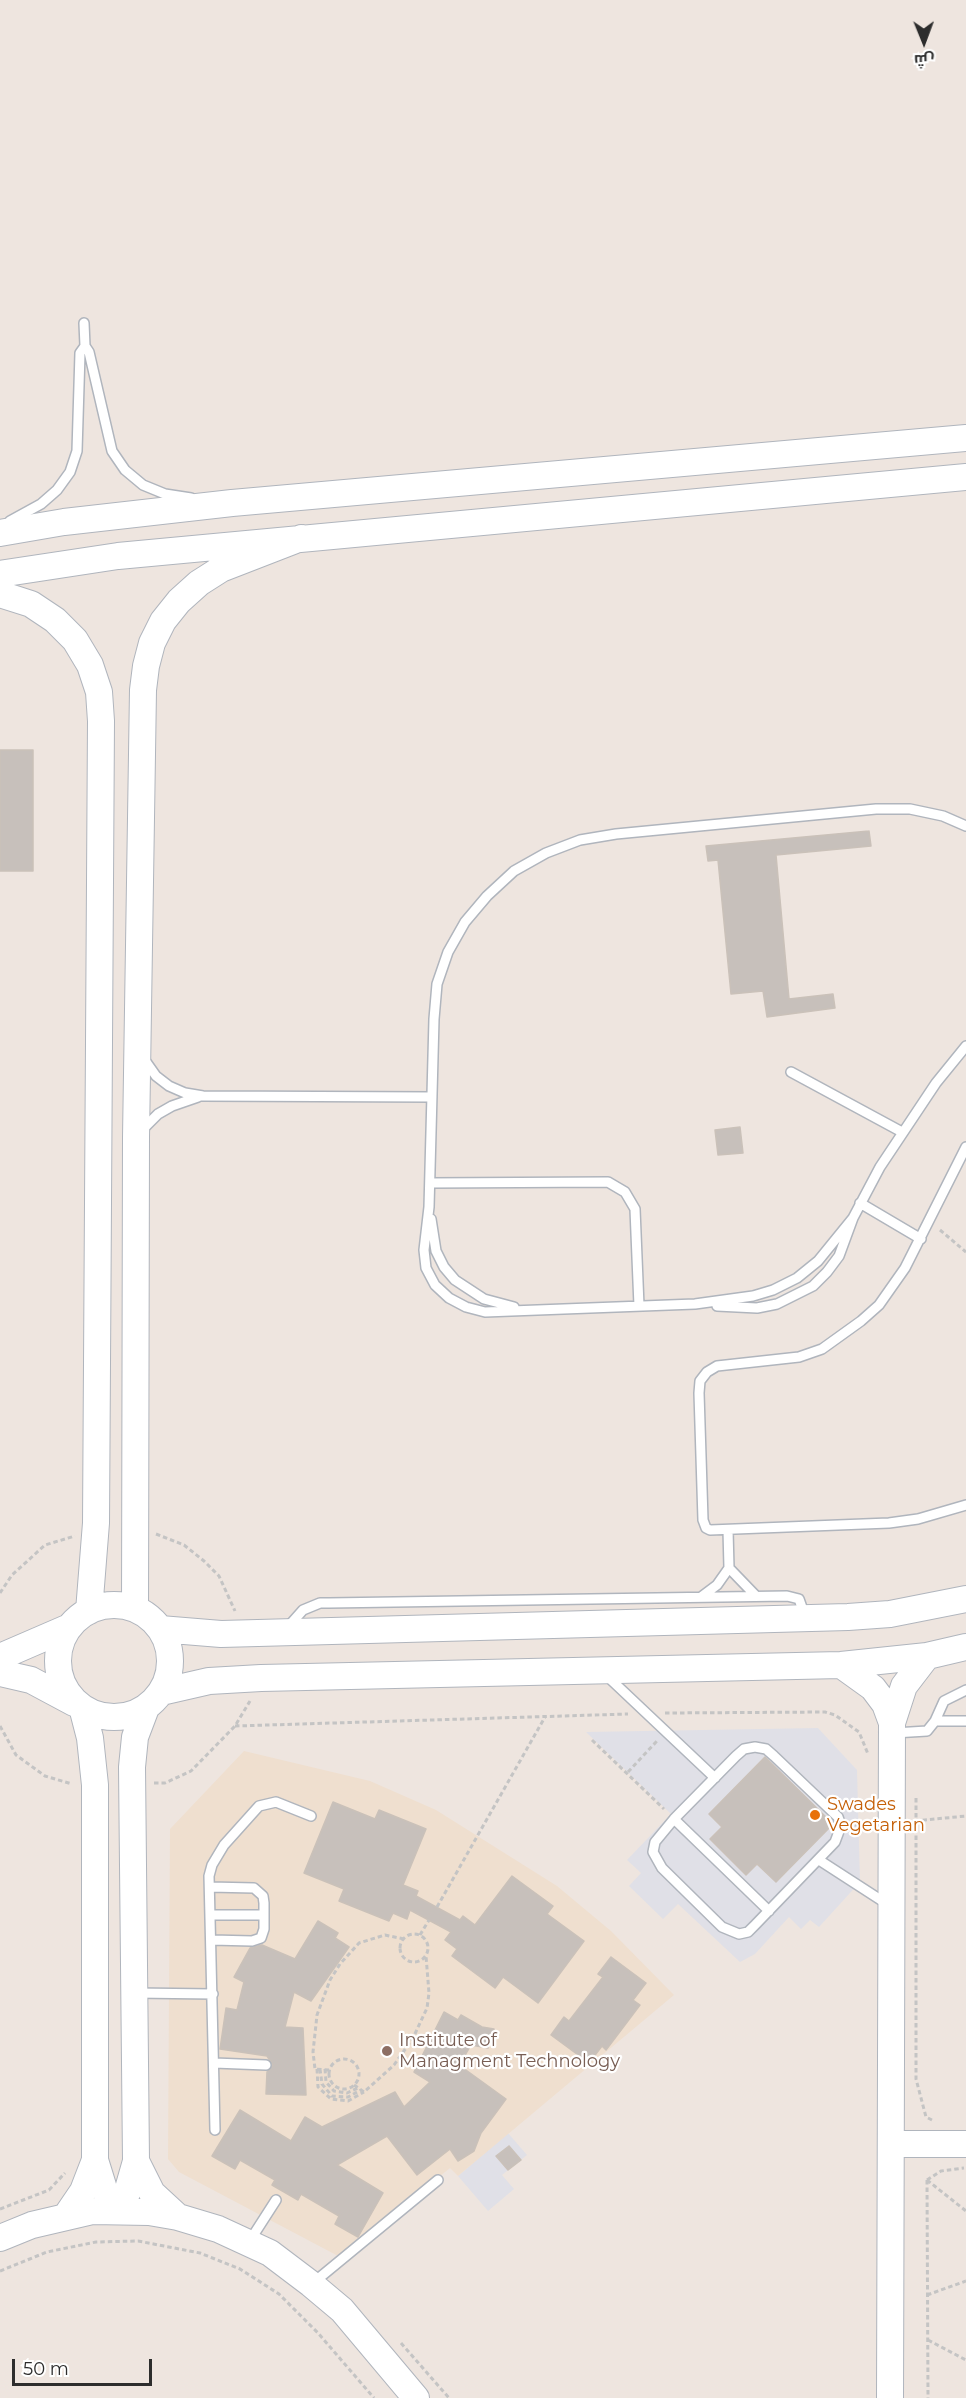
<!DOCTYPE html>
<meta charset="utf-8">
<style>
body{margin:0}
#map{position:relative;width:966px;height:2398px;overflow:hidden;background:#eee5df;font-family:Montserrat,Cairo,sans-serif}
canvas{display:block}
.north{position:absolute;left:894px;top:12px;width:60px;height:60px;-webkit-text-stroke:4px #fff;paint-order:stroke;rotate:179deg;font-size:16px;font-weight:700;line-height:24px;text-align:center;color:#2d2d2d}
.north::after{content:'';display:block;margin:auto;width:21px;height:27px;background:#2d2d2d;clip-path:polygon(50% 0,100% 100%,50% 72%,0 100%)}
.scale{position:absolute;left:12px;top:2359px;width:140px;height:27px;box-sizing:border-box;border:3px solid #2d2d2d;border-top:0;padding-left:8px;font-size:18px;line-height:21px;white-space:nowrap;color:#2d2d2d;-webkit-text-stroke:4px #fff;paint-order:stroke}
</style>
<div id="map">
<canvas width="966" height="2398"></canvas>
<div class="north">ش</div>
<div class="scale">50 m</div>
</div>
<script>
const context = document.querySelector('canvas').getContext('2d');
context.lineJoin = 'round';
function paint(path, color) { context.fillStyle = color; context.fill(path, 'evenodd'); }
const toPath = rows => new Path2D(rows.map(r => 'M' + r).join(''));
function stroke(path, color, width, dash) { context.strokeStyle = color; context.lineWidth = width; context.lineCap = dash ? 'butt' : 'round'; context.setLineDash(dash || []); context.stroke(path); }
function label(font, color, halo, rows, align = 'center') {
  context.font = font + ' Montserrat,sans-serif'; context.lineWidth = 4.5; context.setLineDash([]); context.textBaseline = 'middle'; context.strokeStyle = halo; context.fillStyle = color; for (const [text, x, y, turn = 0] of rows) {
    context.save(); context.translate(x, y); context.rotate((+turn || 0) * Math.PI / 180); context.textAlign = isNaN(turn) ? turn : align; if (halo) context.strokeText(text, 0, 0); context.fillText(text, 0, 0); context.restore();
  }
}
paint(toPath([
 [818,1728,857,1770,860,1882,819,1927,810,1920,801,1929,789,1917,755,1954,740,1962,678,1904,663,1919,629,1886,641,1873,627,1860,671,1814,586,1732],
 [508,2133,527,2155,502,2175,514,2189,488,2211,458,2176]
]), '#e0e0e7');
paint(toPath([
 [244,1751,370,1781,436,1810,557,1886,611,1931,674,1995,458,2176,450,2168,340,2257,179,2172,168,2159,170,1829]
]), '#efdfcf');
const building = toPath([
 [0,750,33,750,33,871,0,871,0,750],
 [869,831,871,846,776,855,789,999,833,994,835,1008,767,1017,763,991,731,994,718,860,708,861,706,846,869,831],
 [740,1127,743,1153,718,1155,715,1130,740,1127],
 [765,1757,833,1824,776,1882,757,1864,746,1875,710,1839,722,1827,709,1814,765,1757],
 [333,1802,375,1819,379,1810,426,1829,403,1885,418,1891,416,1896,460,1920,463,1916,475,1925,512,1876,553,1906,547,1914,584,1941,538,2003,503,1977,495,1988,452,1956,457,1949,445,1940,451,1932,410,1910,407,1919,393,1913,389,1921,339,1901,344,1889,304,1873,333,1802],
 [318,1921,338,1933,335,1938,349,1947,311,2001,294,1992,285,2027,303,2028,306,2095,266,2094,267,2072,273,2065,267,2056,220,2049,226,2008,237,2010,244,1982,234,1977,250,1948,262,1945,295,1959,318,1921],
 [611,1957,646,1983,633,2000,640,2005,606,2050,602,2046,589,2063,551,2035,564,2017,569,2021,603,1977,598,1974,611,1957],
 [444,2012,458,2020,461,2015,482,2027,494,2029,488,2048,471,2045,459,2065,506,2099,481,2133,474,2151,458,2161,450,2149,417,2175,387,2136,337,2165,383,2193,358,2237,335,2224,339,2216,301,2194,298,2200,272,2185,275,2180,240,2160,235,2169,212,2156,240,2110,291,2141,305,2117,322,2127,395,2092,404,2107,430,2082,414,2072,444,2012],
 [509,2146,521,2160,508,2170,496,2156,509,2146]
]);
paint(building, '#c7c0bb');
stroke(building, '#cac1b9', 1.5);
const lane = toPath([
 [84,323,85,346,89,352,112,451,125,470,143,485,165,494,191,498],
 [10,521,41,504,57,490,70,472,77,451,80,353,85,346],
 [144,1059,156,1076,169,1086,185,1093,203,1096,432,1097],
 [791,1072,902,1132],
 [141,1131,158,1114,172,1106,198,1097],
 [966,1147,905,1268,879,1305,861,1321,822,1349,799,1357,717,1366,707,1372,700,1381,699,1393,703,1520,706,1528,710,1530,889,1523,918,1519,966,1505],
 [430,1183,608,1182,625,1192,635,1209,639,1306],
 [860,1203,921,1239],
 [853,1218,818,1261,797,1278,773,1290,753,1296,695,1304,485,1312,466,1307,449,1298,435,1285,426,1268,424,1250,429,1207,434,1019,437,984,448,952,465,922,487,896,514,871,546,853,580,840,616,834,876,809,910,809,943,816,966,826],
 [431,1219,436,1251,444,1267,455,1280,484,1299,514,1307],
 [717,1306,757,1308,777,1304,813,1286,827,1272,839,1256,853,1218,880,1167,936,1083,966,1046],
 [729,1568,756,1596],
 [701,1597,717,1585,729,1568,728,1530],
 [287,1628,303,1610,320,1603,329,1603,787,1596,799,1599,805,1616],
 [607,1676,715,1778],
 [935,1721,966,1721],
 [894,1733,927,1731,935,1721,944,1701,966,1690],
 [755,1747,766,1749,774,1756,838,1817,841,1826,835,1842,755,1925,748,1932,739,1934,722,1927,662,1868,653,1852,655,1842,674,1819,736,1756,744,1749,755,1747],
 [674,1819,769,1911],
 [819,1860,887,1904],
 [210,1887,254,1888,263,1896,264,1903,264,1929,261,1938,252,1941,212,1940],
 [211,1915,264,1915],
 [135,1993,213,1994],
 [214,2063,266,2065],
 [215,2130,209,1876,212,1865,224,1845,259,1806,276,1802,311,1816],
 [249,2242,276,2200],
 [313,2283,438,2180]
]);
const secondary = toPath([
 [0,533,64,522,232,503,966,438],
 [0,574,118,556,966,477],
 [0,594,31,604,55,620,75,640,90,665,99,692,101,721,96,1523,89,1611],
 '58 1661a56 56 0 1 1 112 0a56 56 0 1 1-112 0Z',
 [135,1609,136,1137,143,690,146,666,152,643,163,621,179,601,199,583,221,569,301,538],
 [160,1629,221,1634,848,1617,890,1614,966,1599],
 [0,1657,67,1628],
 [841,1665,873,1688,885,1704,892,1723],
 [0,1673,31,1680,74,1703],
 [161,1692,209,1681,261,1678,841,1665,927,1656,966,1647],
 [82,1707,90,1738,95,1785,95,2160,104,2189,112,2202,122,2210,136,2161,132,1767,135,1737,146,1708],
 [892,2144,966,2144],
 [136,2161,152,2193,178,2217],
 [66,2216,83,2191,95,2160],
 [0,2238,32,2225,92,2211,149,2212,178,2217,218,2229,270,2253,311,2284,342,2310,416,2398],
 [890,2398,892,1723,904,1686,927,1656]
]);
stroke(lane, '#b0b5bd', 12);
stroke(secondary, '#b0b5bd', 28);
stroke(toPath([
 [940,1230,966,1252],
 [156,1534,184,1545,204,1561,219,1576,235,1611],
 [0,1593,12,1575,45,1545,75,1536],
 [665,1713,825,1712,835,1715,859,1732,868,1754],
 [0,1726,16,1755,45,1776,72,1784],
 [235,1726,628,1714],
 [592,1740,664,1809],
 [628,1772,657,1741],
 [154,1783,165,1783,191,1771,235,1726,250,1701],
 [916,1798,916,2079,926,2117,934,2121],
 [915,1821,966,1816],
 [855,1825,869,1824],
 [437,1907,545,1717],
 '400 1948a14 14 0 1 1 28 0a14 14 0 1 1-28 0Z',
 [420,1935,429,1920],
 '329 2074a15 15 0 1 1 30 0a15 15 0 1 1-30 0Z',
 [317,2069,318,2087,331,2099,348,2101,364,2092],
 [320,2069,322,2084,332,2096,348,2097,361,2090],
 [325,2069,326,2082,334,2091,347,2093,358,2088],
 [329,2070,315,2069,313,2052,317,2015,330,1980,340,1964,359,1943,385,1935,404,1939],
 [354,2085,364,2092,394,2065,413,2038,427,2008,429,1993,426,1956],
 [927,2180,928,2398],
 [927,2180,941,2171,964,2168],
 [927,2180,966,2211],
 [0,2209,49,2190,65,2173],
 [0,2271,47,2252,96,2242,138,2241,200,2253,240,2269,279,2294,318,2333,374,2398],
 [927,2295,966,2281],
 [928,2340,966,2360],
 [401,2343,449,2398]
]), '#c4c4c4', 3, [4.5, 3]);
stroke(lane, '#fff', 9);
stroke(secondary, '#fff', 26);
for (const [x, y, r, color] of [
 [815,1815,6,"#e8710a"],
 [387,2051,6,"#8d6e63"]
]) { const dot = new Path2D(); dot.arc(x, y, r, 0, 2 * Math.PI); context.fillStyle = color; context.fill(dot); stroke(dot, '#fff', 2); }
label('18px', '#c56008', '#fff', [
 ["Swades",827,1805],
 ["Vegetarian",827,1826]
], 'left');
label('18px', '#785e54', '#fff', [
 ["Institute of",399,2041],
 ["Managment Technology",399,2062]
], 'left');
</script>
